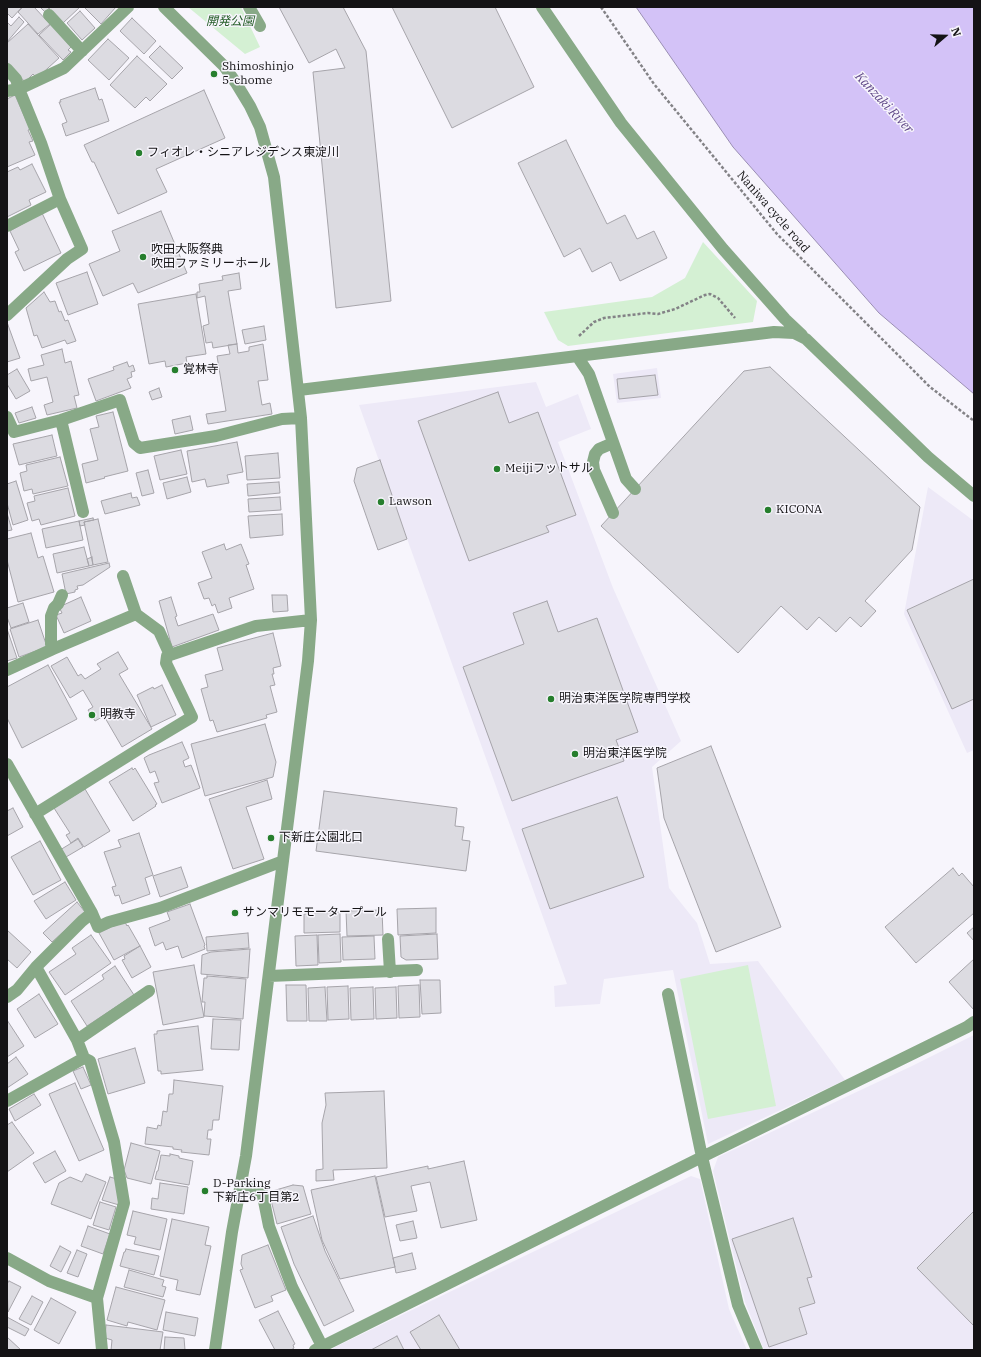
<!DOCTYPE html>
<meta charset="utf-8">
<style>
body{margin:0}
#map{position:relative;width:981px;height:1357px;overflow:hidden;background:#f7f5fc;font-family:"IBM Plex Serif",serif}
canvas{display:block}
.frame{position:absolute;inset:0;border:8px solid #141315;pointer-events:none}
.north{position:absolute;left:925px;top:16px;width:40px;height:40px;-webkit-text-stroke:3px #f7f5fc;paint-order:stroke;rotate:70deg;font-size:11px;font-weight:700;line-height:16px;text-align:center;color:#141315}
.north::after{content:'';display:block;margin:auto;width:14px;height:18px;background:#141315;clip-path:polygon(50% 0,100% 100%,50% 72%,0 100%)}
</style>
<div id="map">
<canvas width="981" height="1357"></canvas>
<div class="frame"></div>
<div class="north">N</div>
</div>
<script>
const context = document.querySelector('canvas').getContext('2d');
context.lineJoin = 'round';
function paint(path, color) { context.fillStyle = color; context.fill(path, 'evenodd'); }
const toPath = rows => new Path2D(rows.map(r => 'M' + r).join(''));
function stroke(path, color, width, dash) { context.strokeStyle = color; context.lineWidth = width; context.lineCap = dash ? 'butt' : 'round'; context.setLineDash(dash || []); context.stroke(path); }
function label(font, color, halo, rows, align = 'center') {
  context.font = font + ' "IBM Plex Serif","Noto Sans JP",serif'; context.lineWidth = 3; context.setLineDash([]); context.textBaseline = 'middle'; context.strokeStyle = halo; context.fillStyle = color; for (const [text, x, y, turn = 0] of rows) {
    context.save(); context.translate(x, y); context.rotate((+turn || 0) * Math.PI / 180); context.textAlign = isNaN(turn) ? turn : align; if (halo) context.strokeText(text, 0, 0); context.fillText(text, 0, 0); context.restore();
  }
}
paint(toPath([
 [657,368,661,398,617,403,613,374],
 [536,382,546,407,578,394,591,429,558,442,613,588,681,741,652,767,669,888,697,923,710,964,758,961,845,1080,708,1144,673,970,604,979,600,1004,555,1007,554,986,567,984,359,405],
 [928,487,974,521,974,750,967,753,904,614],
 [974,1035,974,1350,764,1350,745,1302,713,1171,718,1157,912,1066],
 [691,1176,700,1179,729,1309,747,1350,334,1350,333,1348]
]), '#ede9f7');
paint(toPath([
 [188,7,241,7,260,47,245,54],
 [703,242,757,301,753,322,568,346,558,340,544,312,652,297,685,278],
 [748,965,776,1106,708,1119,680,979]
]), '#d4f0d3');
const water = toPath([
 [636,7,974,7,974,394,879,313,733,147,636,7]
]);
paint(water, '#d3c2f7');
stroke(water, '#9a8eb3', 1);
const building = toPath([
 [7,7,22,7,12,18,7,13,7,7],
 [23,7,34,7,50,24,38,34,18,12,23,7],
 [40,7,50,7,45,12,40,7],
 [51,7,80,7,63,23,49,9,51,7],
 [84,7,116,7,101,24,84,7],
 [279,7,343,7,366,51,391,301,336,308,313,72,345,68,336,49,309,63,279,7],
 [392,7,495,7,534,87,452,128,392,7],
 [80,11,95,28,82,40,67,23,80,11],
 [19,17,24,22,7,42,7,22,11,26,19,17],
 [132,18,156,41,144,54,120,31,132,18],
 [28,24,59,58,37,78,33,74,25,82,7,62,7,43,28,24],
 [51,24,71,47,68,50,71,52,63,60,39,35,51,24],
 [108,39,129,58,109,80,88,60,108,39],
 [160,46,183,68,172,79,149,57,160,46],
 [137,56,167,84,150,101,146,97,135,108,110,85,137,56],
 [95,88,99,100,102,99,109,121,66,136,62,124,67,122,59,102,61,102,60,100,95,88],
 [204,90,225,138,156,169,167,192,118,214,94,162,92,162,84,145,204,90],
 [15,95,30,129,28,130,33,141,29,142,35,155,7,167,7,99,15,95],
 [566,140,607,224,625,215,637,239,654,231,667,258,620,281,611,262,592,272,580,248,564,257,518,163,566,140],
 [32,164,46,192,29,200,31,205,7,217,7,172,18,167,20,170,32,164],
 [161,211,187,273,138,293,133,283,103,296,89,264,120,251,112,231,161,211],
 [42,213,61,253,24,271,15,252,19,250,10,231,42,213],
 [87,272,98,304,68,315,56,283,87,272],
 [239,273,241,289,228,291,237,344,213,348,212,342,206,343,203,326,209,324,205,296,197,298,197,292,200,292,199,284,223,280,222,276,239,273],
 [44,292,50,302,55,301,59,312,61,311,65,321,68,320,76,341,67,344,65,340,42,348,37,335,34,336,26,308,44,292],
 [196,294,206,354,186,357,187,363,166,367,165,361,149,364,138,304,196,294],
 [8,325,20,358,7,362,7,326,8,325],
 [264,326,266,340,245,344,242,330,264,326],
 [237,344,238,353,249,351,249,347,263,344,268,380,258,381,262,405,270,403,272,414,208,424,206,414,226,411,217,356,230,354,228,345,237,344],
 [62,349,65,363,71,361,79,395,74,396,77,408,47,415,44,405,53,402,47,377,31,381,28,369,44,365,41,355,62,349],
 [127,362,129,367,133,365,135,371,131,372,132,377,127,379,131,388,96,401,88,379,114,370,113,367,127,362],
 [770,367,920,507,912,550,865,601,876,611,861,627,850,617,836,632,819,617,807,630,781,606,738,653,601,526,744,371,770,367],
 [17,369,30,391,16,399,7,384,7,375,17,369],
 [655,375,658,395,619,399,617,379,655,375],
 [159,388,162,397,152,400,149,392,159,388],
 [498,392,509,423,538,412,576,515,546,526,549,532,469,561,418,421,498,392],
 [32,407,36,418,19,423,15,413,32,407],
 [113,412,128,471,104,477,105,478,86,483,82,464,98,460,90,429,99,427,96,416,113,412],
 [190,416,193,430,175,434,172,420,190,416],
 [52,435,57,456,19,465,13,444,52,435],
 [237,442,243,472,227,475,229,483,207,487,205,479,192,482,187,451,237,442],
 [181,450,187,474,160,480,154,456,181,450],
 [278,453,280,478,247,480,245,456,278,453],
 [60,457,68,486,33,494,32,489,24,491,20,473,27,471,26,465,60,457],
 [380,460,407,539,378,550,354,481,357,468,380,460],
 [148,470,154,493,142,496,136,473,148,470],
 [187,477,191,492,167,499,163,483,187,477],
 [16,481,28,520,13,525,7,503,7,484,16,481],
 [279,482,280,493,248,496,247,484,279,482],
 [68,488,75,516,41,525,39,519,32,521,27,503,35,501,34,496,68,488],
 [131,493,132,498,137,497,140,505,105,514,101,501,131,493],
 [280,497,281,510,249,512,248,499,280,497],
 [7,513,12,530,7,531,7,513],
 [282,514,283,535,250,538,248,516,282,514],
 [93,518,94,520,84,522,85,525,80,526,79,521,93,518],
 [98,519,108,562,93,565,84,522,98,519],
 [79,521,83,540,46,548,42,529,79,521],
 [31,533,38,558,43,556,54,592,18,602,7,560,7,539,31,533],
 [224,544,226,550,241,544,249,564,246,565,254,589,229,598,232,608,218,613,215,604,212,606,209,598,204,599,198,583,212,578,202,552,224,544],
 [84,547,89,566,57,573,53,554,84,547],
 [92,557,93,565,89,566,87,559,92,557],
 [109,563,110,567,83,585,77,586,78,589,75,590,75,592,66,594,62,574,109,563],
 [974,579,974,699,952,709,907,610,974,579],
 [272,595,287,595,288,611,273,612,272,595],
 [81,597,91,621,64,633,56,615,62,613,59,607,81,597],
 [171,597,177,616,175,617,178,626,213,614,219,630,172,647,159,601,171,597],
 [547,601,558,632,597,618,638,732,616,740,624,761,512,801,463,667,524,644,513,613,547,601],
 [23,603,29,622,11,628,7,617,7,608,23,603],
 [38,620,47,647,19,657,10,629,38,620],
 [7,629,17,658,7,661,7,629],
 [273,633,281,666,273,668,274,674,272,674,275,685,270,686,277,712,266,715,267,718,217,732,213,720,210,721,201,689,208,687,205,675,223,670,217,648,273,633],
 [118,652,128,669,119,674,152,729,122,747,104,716,95,721,88,710,93,707,83,690,70,698,51,666,67,657,78,676,81,674,85,679,101,669,97,664,118,652],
 [48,665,77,719,22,748,7,718,7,687,48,665],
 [162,685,176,715,151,727,137,695,153,687,154,689,162,685],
 [265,724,276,762,273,777,205,796,191,744,265,724],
 [182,742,189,758,183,761,185,767,191,765,200,788,162,803,154,783,159,782,155,771,150,773,144,758,149,755,182,742],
 [711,746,781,927,716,952,664,818,657,768,711,746],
 [132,768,133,770,135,768,157,804,155,805,156,806,133,821,109,782,132,768],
 [267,780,272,799,246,807,264,859,233,869,209,799,267,780],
 [85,789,110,831,84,847,78,838,71,843,66,835,70,833,54,808,85,789],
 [324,791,457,808,455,826,464,827,462,840,470,841,466,871,316,851,324,791],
 [617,797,644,877,550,909,522,829,617,797],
 [13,808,23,827,7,836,7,811,13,808],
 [139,833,153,875,145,878,150,894,122,904,119,895,115,896,112,887,116,886,104,852,121,847,118,840,139,833],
 [78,839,83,847,66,857,60,850,78,839],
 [40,841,61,880,33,895,11,857,40,841],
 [181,867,188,887,160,897,153,876,181,867],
 [953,868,959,876,962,873,974,887,974,913,916,963,885,927,953,868],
 [65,882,76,900,46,919,34,901,65,882],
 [77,902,85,912,52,942,43,933,77,902],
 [190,904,205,945,204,946,205,949,182,958,178,946,166,950,163,942,155,946,149,928,170,920,167,912,190,904],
 [436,908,436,933,398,935,397,909,436,908],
 [382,910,383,935,347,936,346,911,382,910],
 [340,912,340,932,304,933,304,914,340,912],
 [125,922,127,926,128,925,140,946,114,960,99,933,111,927,125,922],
 [974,927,974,941,967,933,974,927],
 [7,930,31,952,17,968,7,959,7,930],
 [248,933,249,948,207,951,206,937,248,933],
 [340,934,341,962,319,963,318,935,340,934],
 [437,934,438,959,406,960,401,957,400,936,437,934],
 [91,935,111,963,65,995,49,972,76,954,72,948,91,935],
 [317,935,318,965,296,966,295,936,317,935],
 [374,936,375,959,343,960,342,937,374,936],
 [140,946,151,967,132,978,122,960,125,959,124,956,140,946],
 [250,949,248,978,201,974,202,955,211,952,250,949],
 [974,959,974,1010,949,982,974,959],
 [194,965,204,1017,163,1025,153,972,194,965],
 [115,966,134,995,87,1026,71,1001,104,979,102,975,115,966],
 [207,976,246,979,243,1019,204,1016,205,1002,202,1002,204,978,207,978,207,976],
 [420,980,440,980,441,1013,422,1014,420,980],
 [286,985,306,985,307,1021,287,1021,286,985],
 [419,985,420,1017,399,1018,398,986,419,985],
 [348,986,349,1019,328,1020,327,987,348,986],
 [325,987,327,1021,309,1021,308,988,325,987],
 [373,987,374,1019,351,1020,350,988,373,987],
 [396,987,397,1018,376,1019,375,988,396,987],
 [39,994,58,1024,35,1038,17,1009,39,994],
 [213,1019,241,1020,239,1050,211,1049,213,1019],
 [7,1020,24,1046,7,1057,7,1020],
 [198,1026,203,1070,161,1074,161,1071,158,1071,154,1034,157,1034,157,1031,198,1026],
 [135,1048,145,1083,108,1094,98,1059,135,1048],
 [16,1057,28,1074,7,1088,7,1064,16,1057],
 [83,1067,91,1085,81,1089,73,1071,83,1067],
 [174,1080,223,1086,219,1120,213,1120,212,1130,208,1130,207,1139,211,1139,209,1155,181,1152,182,1150,173,1149,173,1147,145,1144,147,1127,157,1129,158,1125,161,1126,163,1111,167,1112,169,1094,173,1094,174,1080],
 [75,1083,104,1150,79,1161,49,1094,75,1083],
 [384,1091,387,1168,333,1170,334,1180,316,1181,316,1170,323,1169,322,1123,326,1105,325,1093,384,1091],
 [34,1094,41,1105,15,1121,9,1109,34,1094],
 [12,1122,34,1153,7,1172,7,1125,12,1122],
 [131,1143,160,1151,151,1184,127,1178,124,1170,131,1143],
 [55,1151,66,1171,45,1183,33,1163,55,1151],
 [170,1154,179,1156,179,1158,193,1161,189,1185,155,1179,157,1171,158,1171,161,1155,170,1156,170,1154],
 [464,1161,477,1220,441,1228,430,1182,411,1186,417,1211,385,1217,376,1177,428,1166,428,1169,464,1161],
 [86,1174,106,1182,91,1219,51,1204,59,1183,70,1177,82,1182,86,1174],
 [375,1176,395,1267,340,1279,322,1240,311,1190,375,1176],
 [110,1177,117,1179,119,1205,102,1200,110,1177],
 [160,1183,188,1187,184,1214,151,1209,152,1198,158,1199,160,1183],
 [293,1185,303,1186,311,1214,277,1224,269,1192,293,1185],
 [100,1202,116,1207,109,1230,93,1225,100,1202],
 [133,1211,167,1219,160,1250,134,1244,136,1237,127,1235,133,1211],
 [974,1211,974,1326,917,1268,974,1211],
 [313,1216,325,1251,354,1311,324,1326,294,1264,281,1227,313,1216],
 [793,1218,812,1277,807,1278,815,1303,799,1308,807,1334,769,1347,732,1239,793,1218],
 [172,1219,209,1227,205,1245,211,1246,200,1295,176,1290,178,1280,160,1276,172,1219],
 [413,1221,417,1238,400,1241,396,1225,413,1221],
 [88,1226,110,1234,103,1254,81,1246,88,1226],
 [268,1245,286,1290,271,1296,273,1301,255,1308,240,1270,243,1269,241,1264,242,1255,268,1245],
 [60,1246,71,1252,61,1272,50,1266,60,1246],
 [126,1249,159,1256,154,1275,120,1266,124,1252,125,1252,126,1249],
 [77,1250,87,1254,78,1277,67,1273,77,1250],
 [412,1253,416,1269,396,1273,393,1258,412,1253],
 [129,1270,164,1280,162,1286,166,1287,163,1297,124,1287,129,1270],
 [9,1281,21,1287,8,1312,7,1284,9,1281],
 [116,1287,165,1300,157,1330,128,1322,127,1326,107,1320,116,1287],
 [32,1296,43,1302,31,1325,19,1319,32,1296],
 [51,1298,76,1312,59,1344,34,1330,51,1298],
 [278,1311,295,1344,293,1345,294,1348,291,1350,275,1350,259,1320,278,1311],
 [166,1312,198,1318,195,1336,163,1330,166,1312],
 [439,1315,460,1350,421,1350,410,1332,439,1315],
 [7,1317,29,1329,25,1336,7,1327,7,1317],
 [106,1325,163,1332,160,1350,111,1350,112,1340,105,1338,106,1325],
 [397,1336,404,1350,371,1350,397,1336],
 [7,1337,21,1350,7,1350,7,1337],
 [165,1337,184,1338,185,1350,164,1350,165,1337]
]);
paint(building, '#dcdbe1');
stroke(building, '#a6a4aa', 1);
stroke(toPath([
 [601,7,654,84,777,234,930,387,974,421],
 [579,336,594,322,604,318,648,313,658,314,675,309,705,295,710,294,718,298,735,318]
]), '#838286', 2.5, [3, 2]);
stroke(toPath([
 [164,7,224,66,236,83,250,106,260,127,274,177,301,418,311,620,308,661,246,1156,232,1232,215,1350],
 [249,7,260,26],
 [542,7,621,123,723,249,785,319,802,335],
 [49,15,82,51],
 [7,69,16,79,19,89,7,91],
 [7,226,60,199],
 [7,315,67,259,82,249,60,199,41,143,19,89,64,68,128,7],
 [577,356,589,374,626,479,635,489],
 [299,390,774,332,794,333,806,339,928,457,974,496],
 [7,417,14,432,61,420,120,400,134,443,140,448,216,436,282,419,301,418],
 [61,420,83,512],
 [613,443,599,449,595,454,593,462,594,470,613,513],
 [123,576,136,614],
 [53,649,51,644,51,616,54,608,58,604,62,595],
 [7,670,53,649,136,614,159,631,170,655],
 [7,764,92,913,98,927,109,922,160,908,283,861],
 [35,814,147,744,192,717,166,663,167,656,256,626,311,620],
 [388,939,390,972],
 [36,967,77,1040,84,1058,90,1061,114,1142,124,1203,97,1298,102,1350],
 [269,976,417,970],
 [668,994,702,1157,738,1305,757,1350],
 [7,997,17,990,36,967,82,921,92,913],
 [77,1040,149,991],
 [7,1101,84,1058],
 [241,1187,262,1191,269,1226,292,1287,322,1346],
 [7,1258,49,1281,97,1298],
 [315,1350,702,1157,967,1027,974,1022]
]), '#88a987', 12);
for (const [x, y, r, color] of [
 [214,74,4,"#267e2d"],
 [139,153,4,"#267e2d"],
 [143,257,4,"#267e2d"],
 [175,370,4,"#267e2d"],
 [497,469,4,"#267e2d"],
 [381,502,4,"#267e2d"],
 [768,510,4,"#267e2d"],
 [551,699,4,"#267e2d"],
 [92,715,4,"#267e2d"],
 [575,754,4,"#267e2d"],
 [271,838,4,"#267e2d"],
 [235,913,4,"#267e2d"],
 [205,1191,4,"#267e2d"]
]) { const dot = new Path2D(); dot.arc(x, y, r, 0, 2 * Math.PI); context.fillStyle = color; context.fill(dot); stroke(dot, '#f7f5fc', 1.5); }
label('italic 12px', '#255e28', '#f7f5fc', [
 ["開発公園",230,22]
]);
label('12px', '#141315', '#f7f5fc', [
 ["Shimoshinjo",222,67],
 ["5-chome",222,81],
 ["フィオレ・シニアレジデンス東淀川",147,153],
 ["吹田大阪祭典",151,250],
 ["吹田ファミリーホール",151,264],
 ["覚林寺",183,370],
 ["Meijiフットサル",505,469],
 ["Lawson",389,502],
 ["KICONA",776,510],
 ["明治東洋医学院専門学校",559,699],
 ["明教寺",100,715],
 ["明治東洋医学院",583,754],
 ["下新庄公園北口",279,838],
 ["サンマリモモータープール",243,913],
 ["D-Parking",213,1184],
 ["下新庄6丁目第2",213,1198]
], 'left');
label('12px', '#141315', '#f7f5fc', [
 ["Naniwa cycle road",773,212,49]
]);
label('italic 13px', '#604888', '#f7f5fc', [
 ["Kanzaki River",884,103,47]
]);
</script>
